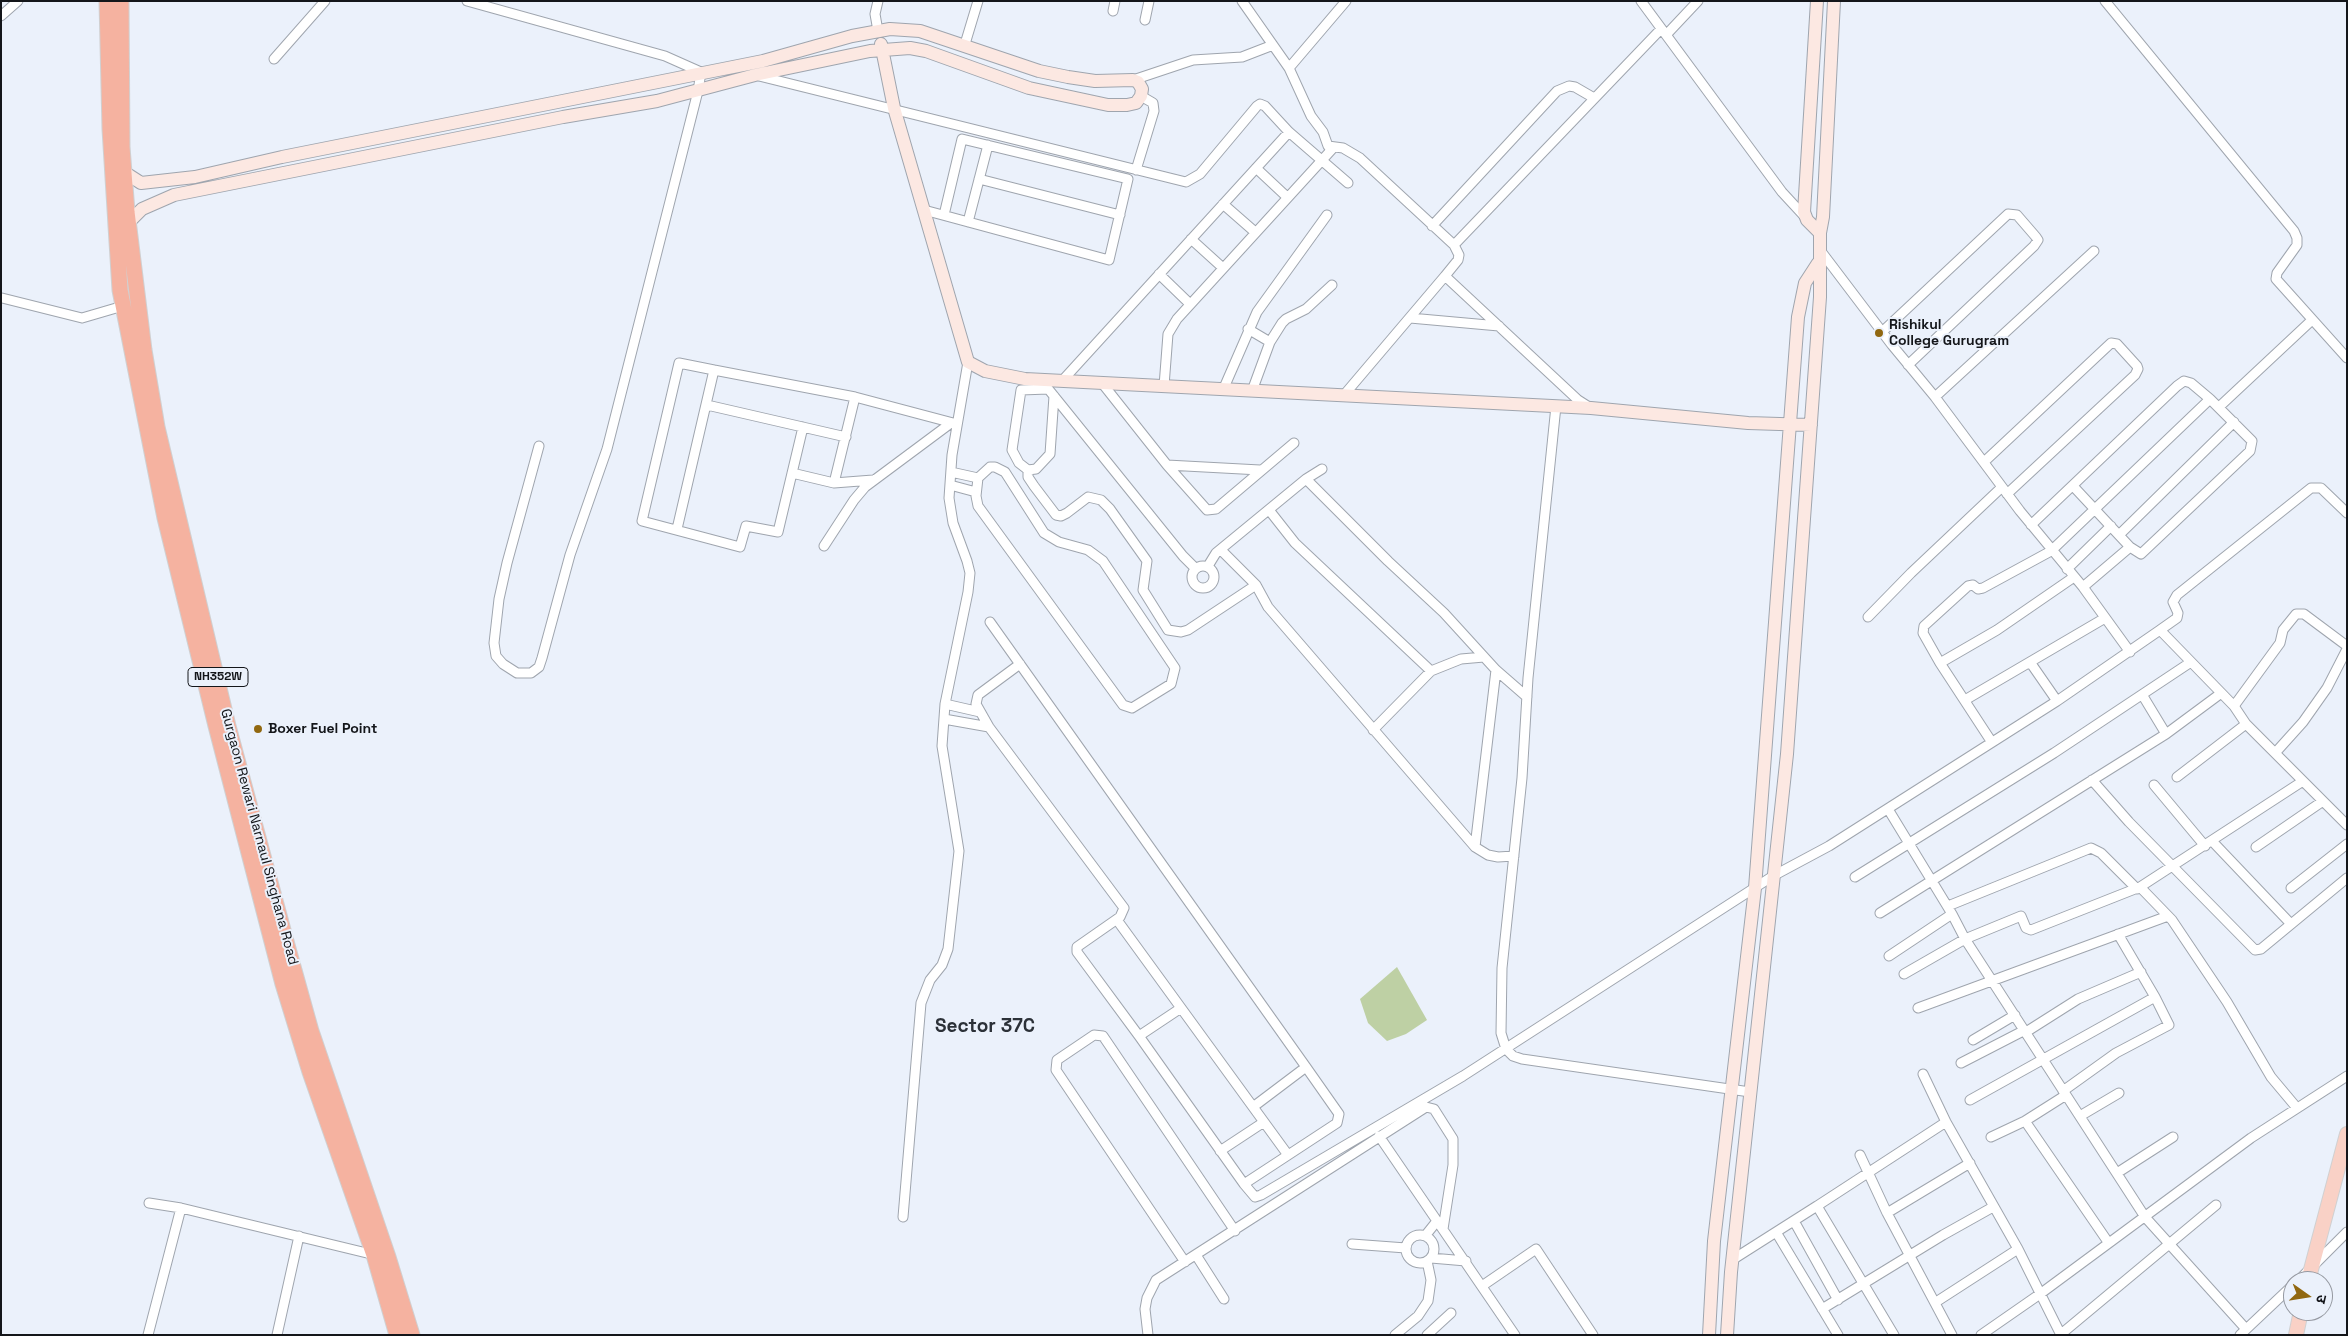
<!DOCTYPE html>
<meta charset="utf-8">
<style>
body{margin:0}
#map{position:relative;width:2348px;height:1336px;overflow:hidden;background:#ebf1fb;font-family:"Space Grotesk","Noto Sans Devanagari",sans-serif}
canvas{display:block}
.frame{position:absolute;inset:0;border:2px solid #14161a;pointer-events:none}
.north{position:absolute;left:2283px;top:1271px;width:50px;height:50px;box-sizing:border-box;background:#ebf1fb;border:1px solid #9599a1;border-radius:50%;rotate:103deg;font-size:14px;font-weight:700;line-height:20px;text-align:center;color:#14161a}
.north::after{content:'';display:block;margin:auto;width:18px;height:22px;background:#916810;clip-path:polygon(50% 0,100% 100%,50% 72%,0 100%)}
</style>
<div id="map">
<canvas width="2348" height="1336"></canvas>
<div class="frame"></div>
<div class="north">उ</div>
</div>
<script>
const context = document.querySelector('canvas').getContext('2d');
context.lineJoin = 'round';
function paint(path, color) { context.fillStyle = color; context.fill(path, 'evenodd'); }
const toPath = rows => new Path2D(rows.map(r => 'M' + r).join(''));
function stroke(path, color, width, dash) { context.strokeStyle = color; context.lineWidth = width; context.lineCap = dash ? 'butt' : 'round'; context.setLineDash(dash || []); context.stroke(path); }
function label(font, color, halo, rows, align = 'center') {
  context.font = font + ' "Space Grotesk",sans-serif'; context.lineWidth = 4; context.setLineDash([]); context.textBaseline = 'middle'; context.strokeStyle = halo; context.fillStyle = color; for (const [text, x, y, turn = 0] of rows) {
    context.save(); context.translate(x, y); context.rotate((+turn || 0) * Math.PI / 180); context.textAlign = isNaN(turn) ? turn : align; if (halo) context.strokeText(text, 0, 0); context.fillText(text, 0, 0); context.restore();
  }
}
paint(toPath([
 [1397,967,1427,1020,1406,1034,1387,1041,1368,1023,1360,999]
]), '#bed0a4');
const street = toPath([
 [467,1,665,56,701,72,698,91,607,449,570,555,542,658,539,667,531,673,517,673,503,664,496,656,494,643,499,599,507,563,539,446],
 [878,1,875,14,878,31],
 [1242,1,1289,68,1311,116,1323,132,1328,146,1343,148,1360,158,1454,245,1459,255,1458,260,1445,276,1578,400,1589,407],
 [1641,1,1782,192,1806,218],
 [2105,1,2294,231,2297,238,2297,245,2277,273,2276,279,2347,358],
 [1113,11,1115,1],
 [1,16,18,1],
 [1145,20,1149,1],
 [1666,35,1698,1],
 [965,44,978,1],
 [274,59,325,1],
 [1289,68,1346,1],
 [759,76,1186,182,1200,174,1257,106,1260,104,1265,106,1289,132,1348,183],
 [1133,80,1193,60,1242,57,1273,45],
 [1256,168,1287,197],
 [1136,170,1154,111,1153,103,1141,96],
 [979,179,1120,215],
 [1223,204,1255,232],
 [924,210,1109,260,1128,179,962,139,944,215],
 [968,222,988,145],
 [1432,226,1557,91,1569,86,1575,87,1594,98],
 [1191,239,1223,268],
 [1454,245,1661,29],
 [1820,250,1892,345,1935,397,2020,511,2083,587,2130,652],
 [1159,274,1190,304],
 [2,298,82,318,123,306],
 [1410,318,1499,326],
 [1248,329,1270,342],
 [1882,332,2008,214,2017,215,2036,237,2038,240,2034,246,1908,365],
 [714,370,679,363,642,521,740,547,746,526,778,532,803,427],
 [1041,380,1183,556,1195,568],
 [1062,381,1289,132],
 [1102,383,1167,465,1207,510,1216,509,1294,443],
 [1164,386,1168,334,1177,319,1334,147],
 [1048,389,1021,390,1012,450,1019,463,1028,470,1036,469,1050,454,1054,396],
 [1223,390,1257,312,1327,215],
 [1252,391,1270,342,1282,323,1286,319,1306,309,1332,285],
 [1344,395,1445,276],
 [1935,397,2094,251],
 [707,405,846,437],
 [1556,406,1528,678,1522,778,1502,968,1501,1033,1506,1049,1513,1056,1522,1059,1750,1092],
 [2219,407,2312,320],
 [1984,462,2111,343,2117,344,2137,366,2138,369,2135,375,2007,494],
 [1167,465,1260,470],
 [990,467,995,467,1005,472,1044,533,1059,542,1088,550,1103,561,1175,668,1171,684,1132,708,1123,705,978,506,976,496,978,478,990,467],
 [1028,470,1028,477,1034,486,1056,515,1061,516,1067,513,1088,497,1101,500,1110,509,1147,561,1143,590,1168,630,1181,632,1188,630,1256,585],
 [951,472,978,478],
 [792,473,834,483,873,480],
 [1306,479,1388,561,1444,613,1496,670,1527,697],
 [834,483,855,397],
 [950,485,976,492],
 [1269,510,1295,543,1431,671],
 [2031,525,2177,386,2184,381,2191,383,2210,399,2252,441,2250,451,2141,554,2130,547,2073,486],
 [677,529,714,370,855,397,957,424],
 [2119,535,2234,422],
 [824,546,854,500,865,487,951,423],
 [1221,550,1256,585,1268,607,1475,847,1488,855,1498,857,1514,856],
 '1192 577a11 11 0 1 1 22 0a11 11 0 1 1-22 0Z',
 [1208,566,1216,553,1306,479,1322,469],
 [2067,569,2111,526],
 [2083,587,2130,547],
 [1868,617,1911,573,2002,487],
 [990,622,1306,1067,1339,1114,1337,1123,1244,1184,1139,1036,1077,952,1077,947,1120,917,1124,908,989,727,976,704,978,695,1020,664],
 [2160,630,2177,618,2178,613,2173,602,2177,595,2311,488,2321,488,2347,513],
 [2030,662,2057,701],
 [1940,663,1997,630,2074,577],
 [2143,696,2166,734],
 [1965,700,2105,618],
 [945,704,980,712],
 [2234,706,2280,643,2283,630,2296,614,2304,614,2347,646],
 [944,719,989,727],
 [1373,730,1431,671,1461,659,1484,657],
 [1991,741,1940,663,1923,633,1924,626,1968,586,1973,585,1978,589,1983,588,2051,551,2210,399],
 [2276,752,2303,722,2327,688,2347,649],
 [2177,777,2246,724],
 [2092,780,2129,822,2255,950,2261,949,2347,878],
 [2154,785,2205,846],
 [1888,809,1952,914,1965,939,2145,1217,2246,1329],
 [2212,841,2291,924],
 [1475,847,1496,670],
 [2256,847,2323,801],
 [1855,877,2054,753,2191,662],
 [2291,888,2347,844],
 [1948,906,2091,848,2101,853,2137,889],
 [1880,913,2166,734,2220,694],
 [1117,920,1288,1155],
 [1889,956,1952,914],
 [1904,974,1965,939,2021,916,2026,928,2031,930,2140,887],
 [1918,1008,2168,916],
 [2026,1032,2078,999,2141,972],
 [1139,1036,1181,1008],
 [1973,1040,2015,1015],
 [1961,1063,2025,1030],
 [1923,1074,1946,1122,2018,1249,2061,1335],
 [2063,1091,2116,1053,2169,1025,2155,997,2118,934],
 [1970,1100,2155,997],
 [1253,1107,1306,1067],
 [2297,1108,2271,1077,2227,1002,2172,920,2140,887,2303,781],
 [2080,1116,2119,1093],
 [2025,1121,2108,1242],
 [1379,1136,1515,1335],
 [1991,1137,2025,1121,2066,1095],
 [1220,1151,1264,1122],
 [1860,1155,1887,1213,1952,1335],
 [2117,1173,2173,1137],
 [1244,1184,1255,1197,1261,1195,1463,1076,1773,876,1829,846,2057,701,2160,630,2234,706,2246,724,2347,825],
 [149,1203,181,1208,375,1255],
 [1817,1206,1946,1122],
 [1887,1213,1970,1163],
 [903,1217,921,1003,930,980,942,965,948,949,959,851,942,746,945,704,968,592,970,573,967,561,953,523,949,498,952,455,968,362],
 [1794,1221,1838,1300],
 [1776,1232,1838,1335],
 '1406 1249a14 14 0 1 1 28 0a14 14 0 1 1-28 0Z',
 [1425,1236,1437,1221],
 [1352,1244,1406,1248],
 [1196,1255,1224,1299],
 [1431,1258,1466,1261],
 [1732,1260,1817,1206,1894,1335],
 [1185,1262,1056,1070,1057,1060,1094,1035,1103,1036,1235,1231],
 [2298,1281,2347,1232],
 [1482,1286,1536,1249,1593,1335],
 [1936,1302,2018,1249],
 [1822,1309,1943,1235,1993,1207],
 [148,1335,181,1208],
 [277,1335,299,1236],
 [1148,1335,1145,1309,1147,1298,1156,1280,1426,1107,1434,1109,1453,1139,1453,1165,1443,1229],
 [1395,1335,1418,1316,1428,1301,1431,1280,1427,1261],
 [1427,1335,1451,1313],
 [1981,1335,2040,1294,2251,1138,2347,1076],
 [2060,1335,2216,1205],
 [2240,1335,2293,1285]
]);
const secondary = toPath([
 [1817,1,1804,212,1807,220,1820,233],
 [881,44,894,108,968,362,985,371,1025,379,1591,408,1748,423,1811,425],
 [124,172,141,183,195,177,282,157,763,61,852,36,890,29,920,31,1039,71,1068,77,1095,81,1133,80,1138,82,1142,89,1141,96,1136,103,1127,105,1108,105,1029,88,926,51,910,48,870,51,755,75,657,101,563,117,174,195,142,209,128,223],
 [1709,1335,1714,1241,1755,888,1798,317,1805,283,1818,263],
 [1727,1335,1731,1272,1787,754,1820,297,1820,233,1823,217,1834,1]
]);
const primary = toPath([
 [2308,1281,2347,1134],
 [2296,1335,2301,1311]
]);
const highway = toPath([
 [107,1,110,129,120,290,165,518,216,726,283,984,310,1072,374,1255,397,1335],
 [121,1,122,147,127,212,144,350,157,427,228,726,287,945,311,1031,388,1257,412,1335]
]);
stroke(street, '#9fa5ae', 11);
stroke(secondary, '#9fa5ae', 14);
stroke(primary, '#d0d0d1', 16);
stroke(highway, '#d0d0d1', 17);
stroke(street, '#fff', 9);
stroke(secondary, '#fce8e2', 12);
stroke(primary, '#f9d1c6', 14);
stroke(highway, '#f5b2a0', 15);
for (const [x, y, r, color] of [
 [1879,333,5,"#916810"],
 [258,729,5,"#916810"]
]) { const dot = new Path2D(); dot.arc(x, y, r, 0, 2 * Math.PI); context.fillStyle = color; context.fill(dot); stroke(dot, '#ebf1fb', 2); }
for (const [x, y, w] of [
 [218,677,60]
]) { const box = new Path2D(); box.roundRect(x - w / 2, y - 9.5, w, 19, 4); context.fillStyle = '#ebf1fb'; context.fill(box); stroke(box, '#14161a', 1); }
label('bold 12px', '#14161a', null, [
 ["NH352W",218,677]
]);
label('bold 14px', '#14161a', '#ebf1fb', [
 ["Rishikul",1889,325],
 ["College Gurugram",1889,341],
 ["Boxer Fuel Point",268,729]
], 'left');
label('14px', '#14161a', '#ebf1fb', [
 ["Gurgaon Rewari Narnaul Singhana Road",259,837,75]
]);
label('bold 19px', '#2c3138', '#ebf1fb', [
 ["Sector 37C",985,1027]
]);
</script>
